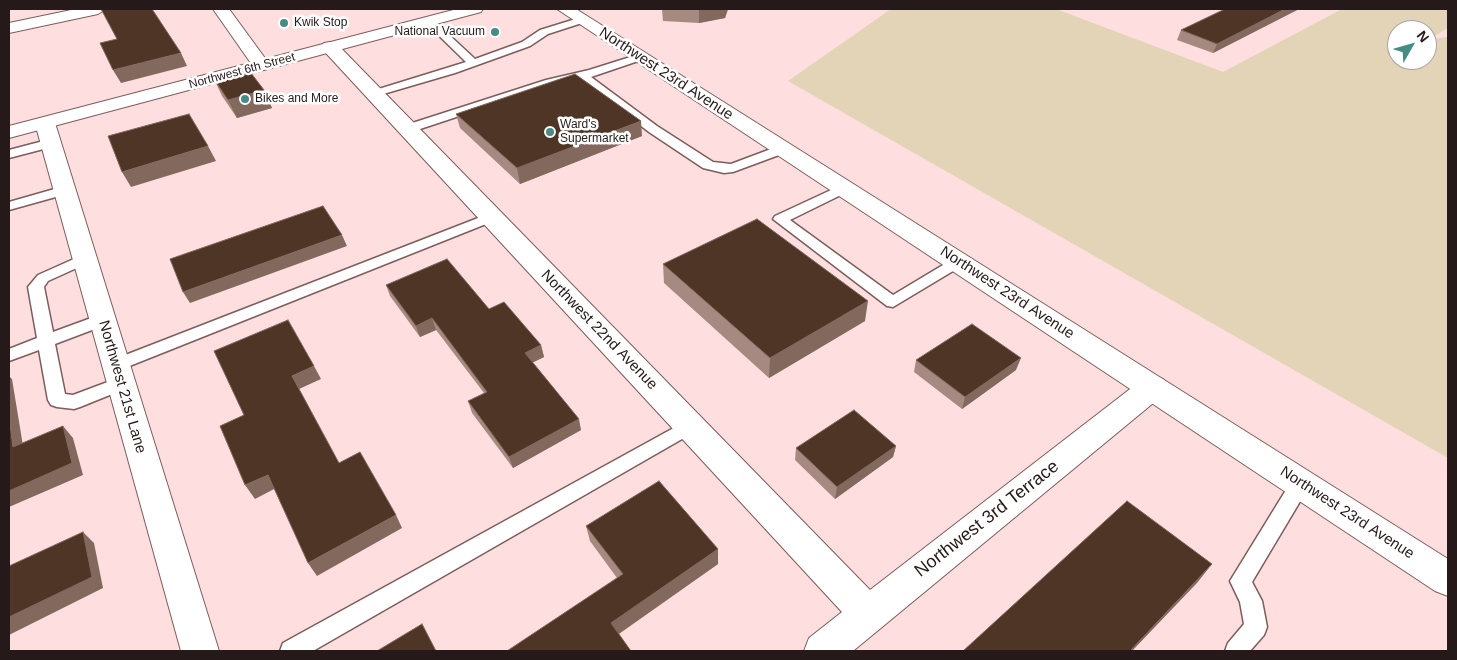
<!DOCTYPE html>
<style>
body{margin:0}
#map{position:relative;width:1457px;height:660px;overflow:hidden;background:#fededf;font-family:Helvetica,sans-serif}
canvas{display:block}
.frame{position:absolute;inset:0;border:10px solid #261919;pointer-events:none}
.north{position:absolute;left:1387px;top:20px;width:50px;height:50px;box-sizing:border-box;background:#fff;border:1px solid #a8a3a3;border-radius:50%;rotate:52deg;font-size:14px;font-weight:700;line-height:20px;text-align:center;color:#261919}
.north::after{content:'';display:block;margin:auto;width:18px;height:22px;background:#478c84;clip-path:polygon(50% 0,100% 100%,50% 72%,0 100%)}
</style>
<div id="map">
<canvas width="1457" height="660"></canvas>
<div class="frame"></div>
<div class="north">N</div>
</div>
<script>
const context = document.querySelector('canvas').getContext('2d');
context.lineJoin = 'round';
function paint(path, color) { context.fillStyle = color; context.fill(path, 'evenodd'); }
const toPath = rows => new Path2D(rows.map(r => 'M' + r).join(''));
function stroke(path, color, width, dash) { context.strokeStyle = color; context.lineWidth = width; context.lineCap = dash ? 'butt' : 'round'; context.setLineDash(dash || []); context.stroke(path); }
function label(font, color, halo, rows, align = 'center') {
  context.font = font + ' Helvetica,sans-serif'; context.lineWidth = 5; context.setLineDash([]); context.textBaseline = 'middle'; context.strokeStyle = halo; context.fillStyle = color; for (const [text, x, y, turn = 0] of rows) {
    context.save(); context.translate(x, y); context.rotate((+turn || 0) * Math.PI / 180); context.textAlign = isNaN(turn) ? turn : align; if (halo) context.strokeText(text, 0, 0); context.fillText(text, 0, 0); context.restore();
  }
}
paint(toPath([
 [891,9,1056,9,1223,72,1342,9,1448,9,1448,28,1430,39,1448,37,1448,458,788,81],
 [1397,30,1427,30,1427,60,1397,60]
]), '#e3d4b7');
const service = toPath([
 [582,17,585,18,585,22,548,34,530,46,455,73,373,97,367,94,369,92,466,62,426,23,426,19,432,19,475,59,522,42,540,30,582,17],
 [640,54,644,55,644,59,591,77,657,126,713,162,731,164,779,146,787,146,789,149,787,152,733,172,724,173,703,168,649,132,580,79,553,85,411,132,403,132,401,129,403,126,546,80,589,70,640,54],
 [51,139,55,140,57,143,55,146,9,158,9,150,51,139],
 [844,184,851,188,849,191,790,220,893,295,953,259,963,259,965,262,963,265,893,307,887,306,773,219,775,216,844,184],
 [65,186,72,190,70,193,9,210,9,202,65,186],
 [491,213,496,214,498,217,496,220,122,369,116,371,110,369,108,365,110,361,491,213],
 [85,254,92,259,90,262,48,281,44,287,53,332,102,314,108,316,110,320,108,324,55,344,65,394,73,395,121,377,127,378,130,383,127,388,80,407,74,409,57,407,51,405,48,400,39,350,9,361,9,349,37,338,28,287,38,275,85,254],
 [690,419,696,421,699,426,696,431,313,651,280,651,283,643,690,419],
 [1301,475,1308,477,1311,483,1252,582,1262,601,1267,627,1264,635,1250,651,1225,651,1228,643,1244,624,1240,602,1230,581,1294,477,1301,475]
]);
const minor = toPath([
 [76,9,106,9,98,14,9,33,9,23,76,9],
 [213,9,229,9,270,65,267,69,255,69,213,9],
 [330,42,336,43,870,590,1143,379,1153,376,1163,379,1168,387,1163,395,853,651,804,651,809,638,842,612,324,51,321,47,324,43,330,42],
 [45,117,52,119,55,123,219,651,181,651,35,123,38,119,45,117]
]);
const secondary = toPath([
 [457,9,483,9,481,12,9,138,9,126,457,9],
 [557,9,576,9,1448,559,1448,596,1435,591,557,9]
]);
stroke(service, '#7d5c5c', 3);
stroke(minor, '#7d5c5c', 2);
stroke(secondary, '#7d5c5c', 2);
paint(service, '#fff');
paint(minor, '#fff');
paint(secondary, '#fff');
paint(toPath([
 [662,9,728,9,725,18,699,23,663,21],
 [1299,9,1213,53,1177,40,1181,30],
 [214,79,264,90,272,108,237,118,222,96],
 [456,114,642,136,520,184,460,128],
 [663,264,865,321,769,378,664,283],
 [386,285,489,309,541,345,544,357,532,362,581,430,513,468,472,413,468,401,484,393,436,330,420,337,390,296],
 [916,360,1016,370,962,409,914,372],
 [896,446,893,457,835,499,795,460,796,448],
 [586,526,718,549,718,564,619,634,507,651,617,578,590,541]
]), '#a68a82');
paint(toPath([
 [699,9,728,9,725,18,699,23],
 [1285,9,1299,9,1213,53,1217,44],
 [181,53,187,66,121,83,113,70],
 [264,90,272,108,237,118,228,100],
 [641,121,642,136,520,184,517,168],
 [208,146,216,161,131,187,122,172],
 [342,235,347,246,190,303,183,292],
 [868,301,865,321,769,378,770,358],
 [432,318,436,330,420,337,416,326],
 [541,345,544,357,528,365,525,353],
 [1021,358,1016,370,962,409,965,397],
 [314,366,321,379,299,389,292,376],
 [9,376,12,379,25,458,13,447,9,416],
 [579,419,581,430,513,468,509,457],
 [63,426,73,438,83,475,9,507,9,491],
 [896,446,893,457,835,499,837,487],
 [268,475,276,488,255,499,245,485],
 [396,515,402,528,317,576,308,563],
 [83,532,94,543,103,588,9,635,9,617],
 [718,549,718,564,614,637,611,623],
 [1212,564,1197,583,1132,651,1130,651]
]), '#83685e');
const building = toPath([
 [101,9,152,9,181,53,113,70,100,43,117,39,101,9],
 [1225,9,1285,9,1217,44,1181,30,1225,9],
 [248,69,264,90,228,100,214,79,248,69],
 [575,74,641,121,517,168,456,114,575,74],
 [189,114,208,146,122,172,108,136,189,114],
 [323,206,342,235,183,292,170,259,323,206],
 [757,219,868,301,770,358,663,264,757,219],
 [447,259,489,309,504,302,541,345,525,353,579,419,509,457,468,401,487,392,432,318,416,326,386,285,447,259],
 [288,320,314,366,292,376,339,463,360,452,396,515,308,563,268,475,245,485,220,426,244,415,214,351,288,320],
 [972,324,1021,358,965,397,916,360,972,324],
 [854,410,896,446,837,487,796,448,854,410],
 [9,416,13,447,63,426,72,463,9,491,9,416],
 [659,481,718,549,611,623,631,651,507,651,623,574,586,526,659,481],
 [1127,501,1212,564,1130,651,963,651,1127,501],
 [83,532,92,577,9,617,9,566,83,532],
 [422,624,436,651,377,651,422,624]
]);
paint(building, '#4e3526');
stroke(building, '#83685e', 1);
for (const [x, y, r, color] of [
 [284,23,5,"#478c84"],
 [495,32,5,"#478c84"],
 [245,99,5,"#478c84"],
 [550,132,5,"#478c84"]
]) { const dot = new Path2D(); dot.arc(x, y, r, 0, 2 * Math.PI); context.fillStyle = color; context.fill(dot); stroke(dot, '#fff', 2); }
label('12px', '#261919', '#fff', [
 ["Kwik Stop",294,23],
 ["National Vacuum",485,32,"right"],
 ["Bikes and More",255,99],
 ["Ward's",560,125],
 ["Supermarket",560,139]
], 'left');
label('12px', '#261919', '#fff', [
 ["Northwest 6th Street",242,71,-15]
]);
label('15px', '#261919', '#fff', [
 ["Northwest 23rd Avenue",666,74,33],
 ["Northwest 23rd Avenue",1007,293,33],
 ["Northwest 22nd Avenue",599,330,46],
 ["Northwest 21st Lane",122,387,74],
 ["Northwest 23rd Avenue",1347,513,33]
]);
label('18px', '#261919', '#fff', [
 ["Northwest 3rd Terrace",987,519,-38]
]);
</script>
